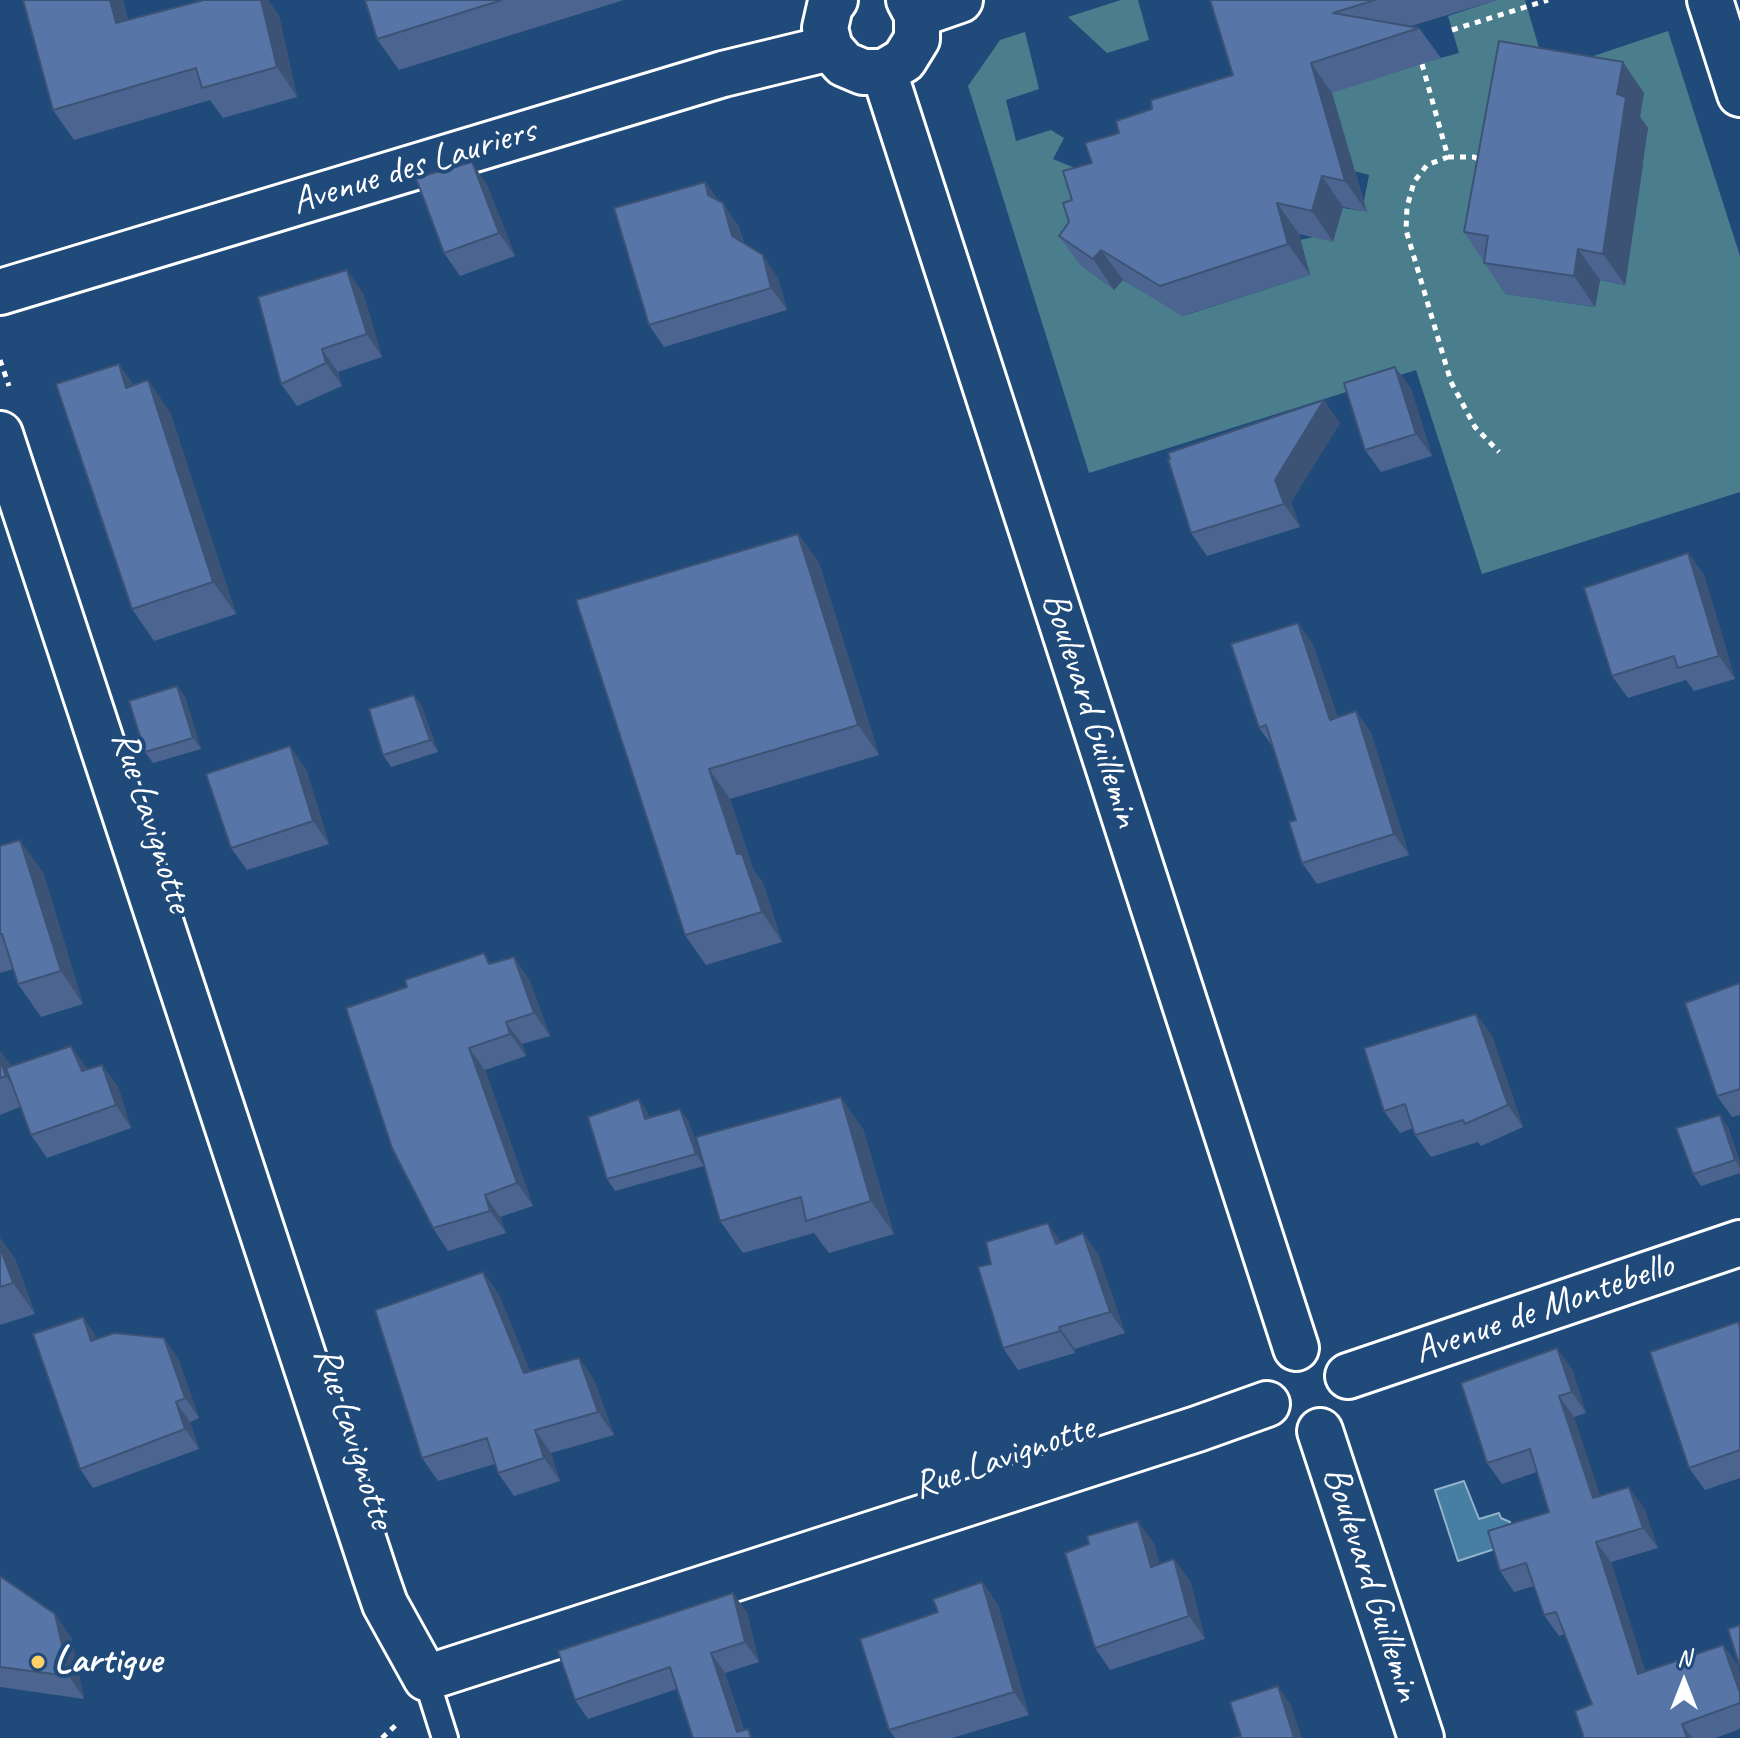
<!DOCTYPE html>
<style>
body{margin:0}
#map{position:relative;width:1740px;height:1738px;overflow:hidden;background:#1f4a7a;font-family:Caveat,sans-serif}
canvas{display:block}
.north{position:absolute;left:1644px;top:1642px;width:80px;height:80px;-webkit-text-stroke:6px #1f4a7a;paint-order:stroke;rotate:0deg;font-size:22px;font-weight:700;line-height:32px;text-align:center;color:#fff}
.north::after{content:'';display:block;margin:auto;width:28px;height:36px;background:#fff;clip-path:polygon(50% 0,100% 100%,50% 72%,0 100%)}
</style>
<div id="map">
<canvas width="1740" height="1738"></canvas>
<div class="north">N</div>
</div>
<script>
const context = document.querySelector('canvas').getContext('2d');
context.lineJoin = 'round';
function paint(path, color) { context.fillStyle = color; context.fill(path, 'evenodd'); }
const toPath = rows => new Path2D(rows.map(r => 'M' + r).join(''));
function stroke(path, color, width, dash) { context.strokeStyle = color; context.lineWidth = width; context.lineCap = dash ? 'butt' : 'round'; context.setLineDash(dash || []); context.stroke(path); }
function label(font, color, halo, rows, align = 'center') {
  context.font = font + ' Caveat,sans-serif'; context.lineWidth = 8; context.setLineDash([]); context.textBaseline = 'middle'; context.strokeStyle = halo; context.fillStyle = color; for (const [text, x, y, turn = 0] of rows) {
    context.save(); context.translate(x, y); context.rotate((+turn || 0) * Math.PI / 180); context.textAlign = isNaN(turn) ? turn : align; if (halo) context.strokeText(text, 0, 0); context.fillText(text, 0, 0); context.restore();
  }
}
paint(toPath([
 [1121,0,1138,0,1149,40,1107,53,1068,17],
 [1497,0,1525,0,1546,72,1668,31,1740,256,1740,492,1482,574,1416,370,1089,473,968,86,1000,40,1025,32,1039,89,1006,100,1016,141,1051,130,1064,138,1053,159,1087,173,1099,151,1459,53,1448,16],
 [1349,152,1354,171,1369,175,1362,211,1343,208,1313,237,1300,240,1310,275,1186,315,1123,280],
 [1618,160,1643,165,1625,285,1600,280,1595,307,1506,294]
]), '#4b7e8c');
const water = toPath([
 [1464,1481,1479,1519,1499,1513,1501,1518,1510,1522,1511,1531,1510,1544,1458,1561,1435,1490,1464,1481]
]);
paint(water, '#477ea3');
stroke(water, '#91b2c8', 2);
const service = toPath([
 [426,1678,445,1738]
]);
const minor = toPath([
 [835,0,830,6,825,28,830,48,844,64,863,72,884,72,904,60,917,39,917,15,909,0],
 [1710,0,1740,94],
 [917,15,960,0],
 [884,72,1296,1348],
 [0,292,723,74,830,48],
 [0,434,376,1578,385,1604,426,1678,1197,1429,1267,1404],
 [1348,1376,1740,1243],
 [1320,1431,1421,1738]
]);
stroke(service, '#fff', 30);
stroke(minor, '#fff', 50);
stroke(toPath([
 [1452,30,1548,0],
 [1422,64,1448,157,1427,165,1414,182,1407,207,1406,230,1451,382,1475,427,1499,452],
 [1448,157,1474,157,1482,161],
 [0,360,9,386],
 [382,1738,396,1725]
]), '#fff', 5, [6, 6]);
stroke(service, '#1f4a7a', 24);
stroke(minor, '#1f4a7a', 44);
paint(toPath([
 [23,0,123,0,128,20,204,0,268,0,279,16,297,97,223,118,210,100,74,140,53,110],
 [365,0,624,0,399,70,377,39],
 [1210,0,1497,0,1411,26,1419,28,1441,58,1332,93,1367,212,1343,207,1333,242,1299,234,1310,275,1182,316,1123,280,1114,290,1081,266,1059,236,1069,222,1072,200,1092,163,1119,133,1152,109,1233,75],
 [1644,93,1640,117,1648,128,1625,285,1600,280,1595,307,1505,294,1464,232],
 [705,182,718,200,738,225,744,243,778,278,787,310,664,347,649,325],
 [487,185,515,256,460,276,444,253],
 [363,293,382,357,338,372,342,386,297,406,281,384],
 [119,364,133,385,170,412,236,614,154,641,132,609],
 [1395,367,1411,389,1432,456,1381,472,1365,450],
 [1340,423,1291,502,1300,527,1207,556,1191,533],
 [798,534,819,563,879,755,730,799,753,869,763,883,782,942,706,965,685,935,576,600],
 [1688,553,1704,575,1735,679,1694,691,1686,680,1628,698,1612,676],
 [1298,623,1313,645,1338,718,1356,711,1371,733,1409,855,1317,884,1302,863,1296,820,1273,747,1259,728],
 [177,686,185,697,201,749,153,763,145,752],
 [414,695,422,707,438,752,391,767,383,755],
 [306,769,329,844,247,870,231,848],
 [0,846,43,872,83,1004,41,1017,18,984,13,969,0,973],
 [491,963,529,979,550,1036,522,1044,526,1056,485,1070,533,1206,500,1217,506,1233,448,1251,433,1228,392,1148],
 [1740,983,1740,1115,1732,1117,1717,1096],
 [1476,1014,1492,1036,1523,1127,1481,1146,1478,1142,1431,1157,1415,1135,1413,1128,1400,1133,1384,1111],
 [0,1051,11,1066,87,1069,102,1065,118,1087,131,1128,47,1158,31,1135,20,1107,0,1115],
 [647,1111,649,1118,688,1120,704,1166,615,1191,607,1179],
 [1728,1127,1740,1163,1740,1173,1701,1186,1693,1174],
 [863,1129,894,1234,829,1253,814,1233,743,1253,720,1221],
 [1083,1233,1098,1254,1125,1333,1075,1349,1075,1353,1018,1370,1003,1348,1061,1242],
 [0,1238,15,1259,35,1314,0,1325],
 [483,1272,499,1295,530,1371,579,1358,594,1380,614,1435,551,1453,560,1481,514,1496,498,1473,495,1464,438,1481,422,1458],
 [83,1317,97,1339,178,1358,199,1418,190,1422,199,1449,93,1488,80,1469],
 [1738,1322,1740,1325,1740,1478,1705,1490,1689,1468],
 [1572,1369,1586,1413,1574,1417,1600,1496,1644,1508,1658,1548,1611,1562,1645,1671,1723,1645,1738,1666,1740,1672,1740,1729,1715,1738,1584,1738,1592,1704,1565,1634,1559,1636,1544,1615,1534,1586,1514,1592,1500,1571,1549,1512,1537,1472,1502,1484,1487,1463],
 [1154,1543,1159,1564,1190,1581,1205,1639,1110,1670,1095,1648],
 [0,1576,71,1637,84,1699,0,1687],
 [982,1582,998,1605,1029,1715,952,1738,895,1738,889,1730,938,1612],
 [733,1593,747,1613,759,1662,725,1673,744,1730,755,1738,677,1689,588,1719,575,1700]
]), '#4b6590');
paint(toPath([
 [110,0,123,0,137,52,116,23],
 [261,0,268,0,279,16,297,97,277,67],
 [1623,62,1644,93,1640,117,1648,128,1625,285,1603,254,1617,94],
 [1311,63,1332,93,1367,212,1345,181],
 [472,162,487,185,515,256,499,233],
 [1322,176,1343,207,1333,242,1312,211],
 [705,182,721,204,708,195],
 [723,203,738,225,748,258,732,236],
 [1277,203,1299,234,1310,275,1288,244],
 [1578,249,1600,280,1595,307,1574,276],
 [1101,250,1123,280,1114,290,1093,259],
 [763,255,778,278,787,310,771,288],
 [347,270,363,293,382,357,367,334],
 [322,349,338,372,342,386,326,363],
 [119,364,141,396,126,388],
 [1395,367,1411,389,1432,456,1416,434],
 [148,380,170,412,236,614,213,582],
 [1324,400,1340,423,1291,502,1300,527,1284,504,1275,480],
 [798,534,819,563,879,755,858,725],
 [1688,553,1704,575,1735,679,1719,656],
 [1298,623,1313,645,1346,742,1330,720],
 [177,686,185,697,201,749,193,738],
 [414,695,422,707,438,752,430,740],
 [1356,711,1371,733,1409,855,1394,834],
 [290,746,306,769,329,844,313,821],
 [709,769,730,799,753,869,763,883,782,942,762,912,737,854],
 [20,840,43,872,83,1004,61,971],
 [514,957,529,979,550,1036,534,1013],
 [1476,1014,1492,1036,1523,1127,1508,1105],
 [506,1022,522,1044,526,1056,510,1034],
 [71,1046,87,1068,98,1094,82,1071],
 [469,1048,485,1070,533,1206,517,1183],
 [0,1051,12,1067,26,1104,6,1076,0,1060],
 [102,1065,118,1087,131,1128,116,1105],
 [841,1097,863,1129,894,1234,871,1201],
 [639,1099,647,1111,653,1131,645,1119],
 [680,1109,688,1120,704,1166,696,1154],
 [1720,1115,1728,1127,1740,1163,1740,1168,1735,1160],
 [485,1195,500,1217,506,1233,490,1211],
 [1048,1223,1063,1245,1056,1244],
 [1083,1233,1098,1254,1125,1333,1110,1312],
 [0,1238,15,1259,35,1314,13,1283,0,1247],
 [483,1272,499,1295,540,1395,524,1373],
 [83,1317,96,1336,105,1361,91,1341],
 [1059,1327,1075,1349,1075,1353,1060,1331],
 [164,1338,178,1358,199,1418,185,1398],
 [1557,1348,1572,1369,1586,1413,1572,1392],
 [579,1358,594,1380,614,1435,598,1412],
 [1559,1396,1574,1417,1608,1519,1593,1498],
 [176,1402,190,1422,199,1449,185,1429],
 [535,1430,551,1453,560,1481,544,1458],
 [1629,1487,1644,1508,1658,1548,1643,1528],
 [1138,1521,1154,1543,1167,1589,1151,1567],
 [1596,1542,1611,1562,1653,1695,1638,1674],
 [1174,1559,1190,1581,1205,1639,1189,1616],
 [982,1582,998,1605,1029,1715,1014,1692],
 [733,1593,747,1613,759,1662,745,1642],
 [55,1614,71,1637,84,1699,69,1676],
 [1723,1645,1738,1666,1740,1672,1740,1693],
 [711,1653,725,1673,746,1738,737,1732],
 [1278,1686,1291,1705,1302,1738,1294,1738],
 [1682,1724,1692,1738,1687,1738]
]), '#3d5375');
const building = toPath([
 [23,0,110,0,116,23,204,0,261,0,277,67,202,88,196,68,53,110,23,0],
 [365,0,502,0,377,39,365,0],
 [1210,0,1375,0,1333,13,1419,28,1311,63,1345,181,1322,176,1312,211,1277,203,1288,244,1160,286,1101,250,1093,259,1059,236,1069,222,1063,203,1072,200,1063,171,1092,163,1085,143,1119,133,1116,121,1152,109,1151,100,1233,75,1210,0],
 [1499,41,1623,62,1617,94,1626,97,1603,254,1578,249,1574,276,1484,263,1488,236,1464,232,1499,41],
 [472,162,499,233,444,253,416,178,472,162],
 [705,182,708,195,723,203,732,236,763,255,771,288,649,325,614,208,705,182],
 [347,270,367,334,322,349,326,363,281,384,258,297,347,270],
 [119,364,126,388,148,380,213,582,132,609,56,384,119,364],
 [1395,367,1416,434,1365,450,1344,383,1395,367],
 [1324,400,1275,480,1284,504,1191,533,1168,459,1170,459,1168,453,1324,400],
 [798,534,858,725,709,769,737,854,742,854,762,912,685,935,576,600,798,534],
 [1688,553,1719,656,1678,668,1674,656,1612,676,1584,588,1688,553],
 [1298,623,1330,720,1356,711,1394,834,1302,863,1289,822,1296,820,1266,725,1259,728,1231,644,1298,623],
 [177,686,193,738,145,752,129,701,177,686],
 [414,695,430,740,383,755,369,709,414,695],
 [290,746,313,821,231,848,206,774,290,746],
 [20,840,61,971,18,984,2,934,0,934,0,846,20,840],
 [484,953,489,964,514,957,534,1013,506,1022,510,1034,469,1048,517,1183,485,1195,490,1211,433,1228,392,1148,346,1008,407,987,405,980,484,953],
 [1740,983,1740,1089,1717,1096,1685,1003,1740,983],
 [1476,1014,1508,1105,1465,1124,1463,1120,1415,1135,1405,1104,1384,1111,1364,1048,1476,1014],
 [71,1046,82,1071,102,1065,116,1105,31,1135,6,1068,71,1046],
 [0,1060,6,1076,0,1078,0,1060],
 [841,1097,871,1201,806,1221,801,1197,720,1221,696,1137,841,1097],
 [639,1099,645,1119,680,1109,696,1154,607,1179,588,1117,639,1099],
 [1720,1115,1735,1160,1693,1174,1676,1128,1720,1115],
 [1048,1223,1056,1244,1083,1233,1110,1312,1059,1327,1060,1331,1003,1348,978,1267,991,1264,986,1242,1048,1223],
 [0,1247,13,1283,0,1287,0,1247],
 [483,1272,524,1373,579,1358,598,1412,535,1430,544,1458,498,1473,487,1438,422,1458,375,1310,483,1272],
 [83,1317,91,1341,114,1333,164,1338,185,1398,176,1402,185,1429,80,1469,33,1334,83,1317],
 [1738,1322,1740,1328,1740,1450,1689,1468,1650,1352,1738,1322],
 [1557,1348,1572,1392,1559,1396,1593,1498,1629,1487,1643,1528,1596,1542,1638,1674,1723,1645,1740,1693,1740,1703,1682,1724,1687,1738,1584,1738,1575,1711,1592,1704,1556,1612,1544,1615,1526,1563,1500,1571,1488,1531,1549,1512,1530,1449,1487,1463,1461,1383,1557,1348],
 [1138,1521,1151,1567,1174,1559,1189,1616,1095,1648,1065,1553,1089,1544,1087,1536,1138,1521],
 [0,1576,55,1614,69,1676,0,1667,0,1576],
 [982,1582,1014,1692,889,1730,860,1639,938,1612,933,1599,982,1582],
 [733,1593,745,1642,711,1653,737,1732,748,1729,751,1738,693,1738,670,1667,575,1700,558,1651,733,1593],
 [1740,1625,1740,1667,1728,1629,1740,1625],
 [1278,1686,1294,1738,1235,1738,1241,1736,1230,1702,1278,1686]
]);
paint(building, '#5776a7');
stroke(building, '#3d5375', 2);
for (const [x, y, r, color] of [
 [38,1662,8,"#ffd166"]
]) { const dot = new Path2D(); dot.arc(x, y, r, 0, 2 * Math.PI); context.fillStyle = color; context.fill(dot); stroke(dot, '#1f4a7a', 3); }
label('38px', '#fff', '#1f4a7a', [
 ["Avenue des Lauriers",414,167,-17],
 ["Boulevard Guillemin",1090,710,72],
 ["Rue Lavignotte",151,822,72],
 ["Avenue de Montebello",1544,1309,-19],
 ["Rue Lavignotte",353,1438,72],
 ["Rue Lavignotte",1004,1458,-19],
 ["Boulevard Guillemin",1371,1584,72]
]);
label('bold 38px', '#fff', '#1f4a7a', [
 ["Lartigue",54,1662]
], 'left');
</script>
